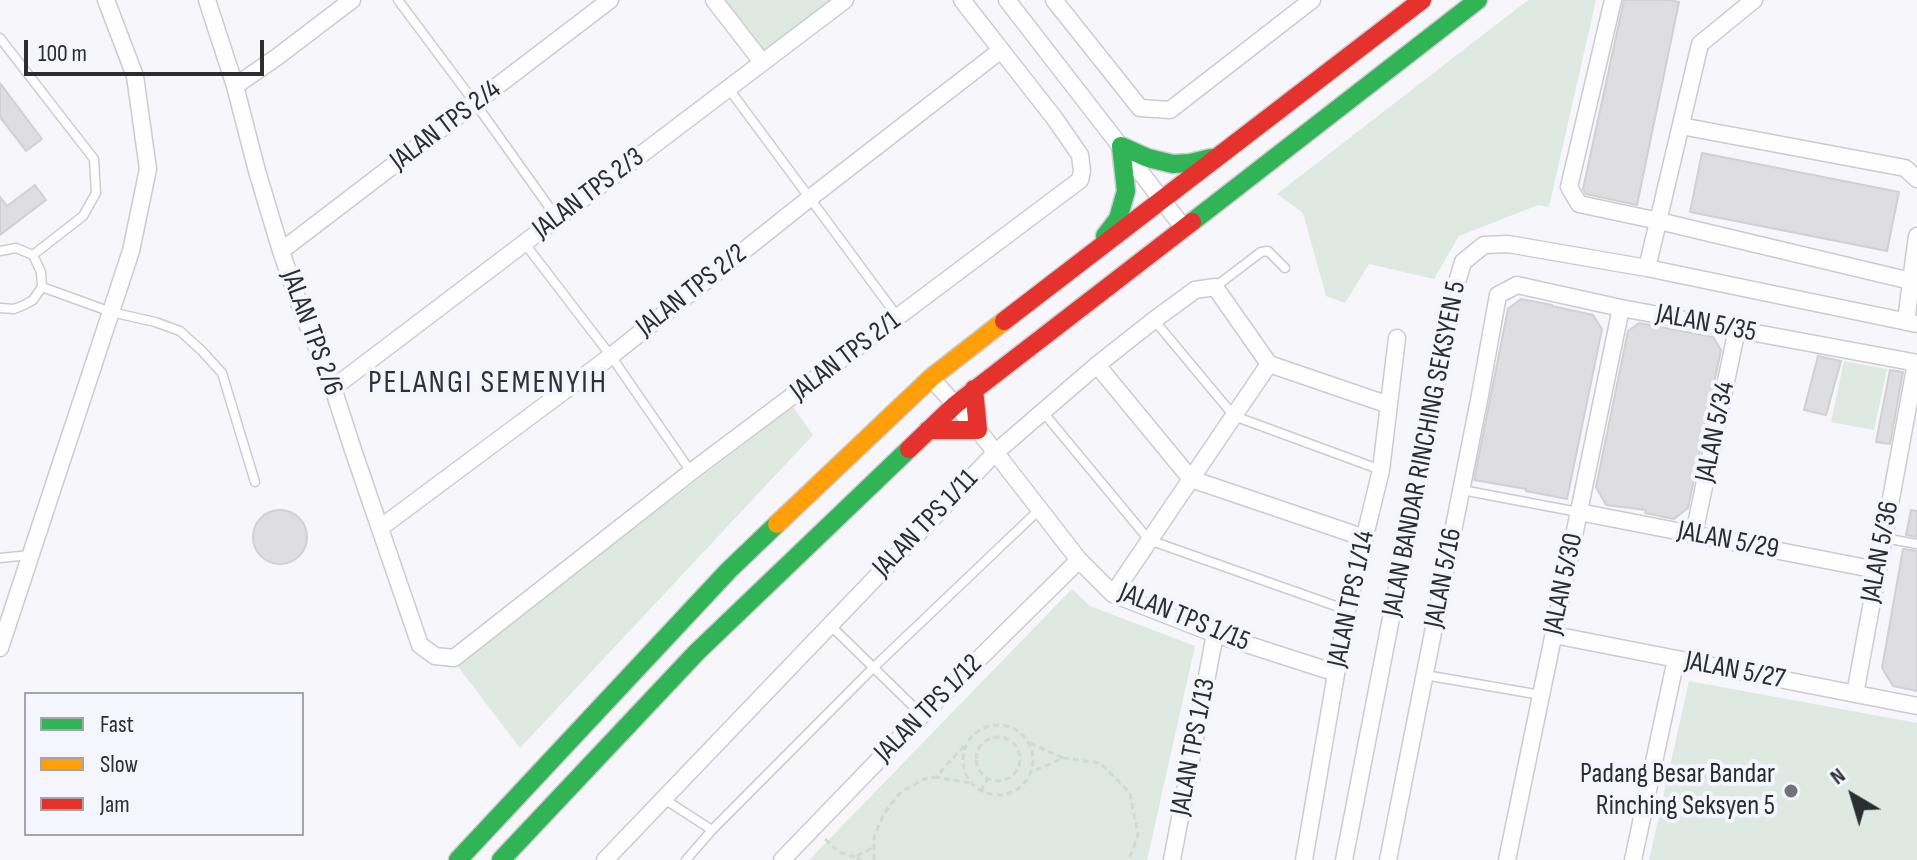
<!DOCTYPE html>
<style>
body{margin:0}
#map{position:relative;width:1917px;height:860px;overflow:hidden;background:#f6f6fb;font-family:"Sofia Sans Condensed",sans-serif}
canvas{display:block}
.legend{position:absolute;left:24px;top:692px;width:280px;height:144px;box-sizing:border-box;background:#f4f5fd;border:2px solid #a4a5ab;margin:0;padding:10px 14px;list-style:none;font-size:24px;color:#2c2d30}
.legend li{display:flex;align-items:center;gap:16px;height:40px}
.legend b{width:40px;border:2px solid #a4a5ab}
.north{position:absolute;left:1813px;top:756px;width:80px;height:80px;-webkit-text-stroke:6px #f4f5fd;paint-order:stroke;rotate:322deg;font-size:22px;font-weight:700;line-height:32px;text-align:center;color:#2c2d30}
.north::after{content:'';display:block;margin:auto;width:28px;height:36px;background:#2c2d30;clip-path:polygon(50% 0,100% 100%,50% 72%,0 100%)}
.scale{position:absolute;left:24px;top:40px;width:240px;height:36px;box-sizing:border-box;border:4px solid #2c2d30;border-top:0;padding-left:10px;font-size:24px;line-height:28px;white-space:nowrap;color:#2c2d30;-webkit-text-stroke:6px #f4f5fd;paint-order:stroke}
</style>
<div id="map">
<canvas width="1917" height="860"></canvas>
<ul class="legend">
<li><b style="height:10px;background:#30b455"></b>Fast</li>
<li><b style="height:10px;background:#ff9f0a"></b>Slow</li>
<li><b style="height:10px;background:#e5322d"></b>Jam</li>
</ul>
<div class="north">N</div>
<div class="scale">100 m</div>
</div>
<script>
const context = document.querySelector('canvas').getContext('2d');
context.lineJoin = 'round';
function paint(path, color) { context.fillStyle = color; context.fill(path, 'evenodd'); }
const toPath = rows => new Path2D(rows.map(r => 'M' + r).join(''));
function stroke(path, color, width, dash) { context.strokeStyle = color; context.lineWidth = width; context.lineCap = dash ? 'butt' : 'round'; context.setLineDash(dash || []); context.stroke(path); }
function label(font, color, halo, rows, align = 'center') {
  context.font = font + ' "Sofia Sans Condensed",sans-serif'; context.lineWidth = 8; context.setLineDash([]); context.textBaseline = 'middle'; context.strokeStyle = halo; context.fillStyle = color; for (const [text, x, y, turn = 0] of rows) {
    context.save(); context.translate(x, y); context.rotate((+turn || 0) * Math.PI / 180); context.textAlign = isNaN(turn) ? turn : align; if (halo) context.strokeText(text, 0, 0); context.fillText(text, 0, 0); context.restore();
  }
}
paint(toPath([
 [723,0,831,0,763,54],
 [1528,0,1596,0,1549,207,1538,205,1459,236,1434,279,1369,264,1345,303,1326,296,1303,213,1277,194],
 [1844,361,1887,369,1874,430,1831,422],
 [793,407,813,435,520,748,456,664],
 [1072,589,1090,606,1195,646,1147,860,809,860],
 [1689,681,1917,723,1917,860,1649,860]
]), '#dee9e2');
const building = toPath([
 [1624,0,1669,0,1679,2,1637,205,1586,194,1583,189,1624,0],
 [0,83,42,139,26,151,0,117,0,83],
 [1702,153,1899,192,1887,251,1690,212,1702,153],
 [35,185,46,200,0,235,0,197,7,206,35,185],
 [1521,299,1552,305,1552,306,1593,315,1602,329,1567,499,1526,491,1526,489,1474,480,1508,309,1521,299],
 [1639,323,1713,337,1721,350,1688,508,1674,519,1645,513,1646,510,1606,505,1596,487,1628,331,1639,323],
 [1818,356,1841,361,1826,415,1804,410,1818,356],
 [1890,370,1903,372,1890,444,1876,442,1890,370],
 '253 537a27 27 0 1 1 54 0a27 27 0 1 1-54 0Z',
 [1911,510,1917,511,1917,537,1906,535,1911,510],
 [1903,549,1917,551,1917,691,1893,686,1882,668,1903,549]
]);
paint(building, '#dedee1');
stroke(building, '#d1d0d3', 2);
const lane = toPath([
 [398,0,475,103,557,218],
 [0,38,94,159,96,193,83,216,33,255],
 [729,89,897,316],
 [525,244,611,356,691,472],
 [0,251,16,248,33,255,41,272,42,287,33,300,24,305,14,309,0,308],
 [42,287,111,312,155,322,180,331,202,351,222,373,255,482],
 [1215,287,1261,252,1268,251,1285,268],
 [1154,320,1234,416,1381,470],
 [1043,412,1149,540,1347,610],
 [1462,490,1578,512],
 [1884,538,1917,544],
 [0,558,30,555],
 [830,625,922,715],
 [1425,675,1541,695],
 [664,799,712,830,873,668,1040,509],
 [686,860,712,830]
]);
const street = toPath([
 [207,0,235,86,257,171,281,251,301,309,333,388,353,450,420,645,435,656,454,658,691,472,1080,180,1082,171,1080,155,1055,119,962,0],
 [714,0,762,62],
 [1007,0,1183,227],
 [1054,0,1140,108,1170,110,1312,0],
 [1613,0,1569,187,1579,204,1659,221,1911,281,1917,236],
 [235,86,277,57,352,0],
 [1681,126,1905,168,1917,179],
 [281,251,610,0],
 [1647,268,1700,44,1754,0],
 [1906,322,1911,281],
 [1097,365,1191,479,1365,538],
 [931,378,978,430,1079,560,1113,594,1215,634,1336,673],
 [333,388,845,0],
 [1579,512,1877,570],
 [380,528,611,356,810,198,1001,50],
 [1694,534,1737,329],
 [1113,594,1269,364],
 [1554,635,1917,706],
 [0,648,131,251,148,169,135,76,106,0],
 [1855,694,1916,363],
 [605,860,996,452,1097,365,1154,320,1195,290,1215,287,1269,364,1389,405],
 [782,860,922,715,1079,560],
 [1172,860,1215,634],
 [1304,860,1347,610,1381,470,1397,338],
 [1344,860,1455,289,1463,262,1484,245,1508,244,1647,268,1917,324],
 [1388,860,1480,395,1498,295,1517,285,1621,308,1917,363],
 [1507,860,1621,308],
 [1633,860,1676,659]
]);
const fast = toPath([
 [1121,146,1148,158,1173,164,1190,163,1211,158],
 [1192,222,1478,0],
 [1105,236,1118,219,1126,191,1121,146],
 [458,860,729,570,777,524],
 [501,860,697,652,909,449]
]);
const slow = toPath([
 [777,524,931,378,1004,321]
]);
const jam = toPath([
 [1004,321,1422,0],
 [928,430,978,430,974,389],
 [909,449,955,405,1192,222]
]);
stroke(lane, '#ccccd0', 11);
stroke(street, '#ccccd0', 19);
stroke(fast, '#ccccd0', 21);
stroke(slow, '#ccccd0', 21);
stroke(jam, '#ccccd0', 21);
stroke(toPath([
 '963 760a35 35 0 1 1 70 0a35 35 0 1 1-70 0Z',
 '976 759a22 22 0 1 1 44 0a22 22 0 1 1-44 0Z',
 [1030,743,1063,758,1034,771],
 [964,746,936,777,969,783],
 [1063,758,1100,763,1130,793,1138,835,1129,860],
 [981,791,988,778],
 [825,839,839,852,855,857],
 [862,860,855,857,874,847],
 [874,860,874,837,884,813,901,792,924,779,936,777]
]), '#d6d6d8', 3, [6, 4]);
stroke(lane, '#fefefe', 8);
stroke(street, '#fefefe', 16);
stroke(fast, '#30b455', 18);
stroke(slow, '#ff9f0a', 18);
stroke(jam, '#e5322d', 18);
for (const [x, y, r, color] of [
 [1791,791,8,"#737377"]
]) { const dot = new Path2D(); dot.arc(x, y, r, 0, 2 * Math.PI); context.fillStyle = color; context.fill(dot); stroke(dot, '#f4f5fd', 3); }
label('28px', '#2c2d30', '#f4f5fd', [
 ["JALAN TPS 2/4",446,126,-37],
 ["JALAN TPS 2/3",589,194,-37],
 ["JALAN TPS 2/2",692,291,-38],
 ["JALAN 5/35",1706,324,11],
 ["JALAN TPS 2/6",311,333,70],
 ["JALAN TPS 2/1",846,357,-37],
 ["JALAN 5/34",1716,432,-78],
 ["JALAN BANDAR RINCHING SEKSYEN 5",1425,449,-79],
 ["JALAN TPS 1/11",926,524,-46],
 ["JALAN 5/29",1728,541,11],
 ["JALAN 5/36",1881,552,-79],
 ["JALAN 5/16",1444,578,-79],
 ["JALAN 5/30",1564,584,-78],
 ["JALAN TPS 1/14",1352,599,-78],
 ["JALAN TPS 1/15",1184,618,22],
 ["JALAN 5/27",1735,671,11],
 ["JALAN TPS 1/12",929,709,-45],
 ["JALAN TPS 1/13",1194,747,-79]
]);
label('28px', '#2c2d30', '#f4f5fd', [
 ["Padang Besar Bandar",1775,775],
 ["Rinching Seksyen 5",1775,807]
], 'right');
context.letterSpacing = '2px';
label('32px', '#313238', '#f4f5fd', [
 ["PELANGI SEMENYIH",488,384]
]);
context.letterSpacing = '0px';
</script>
